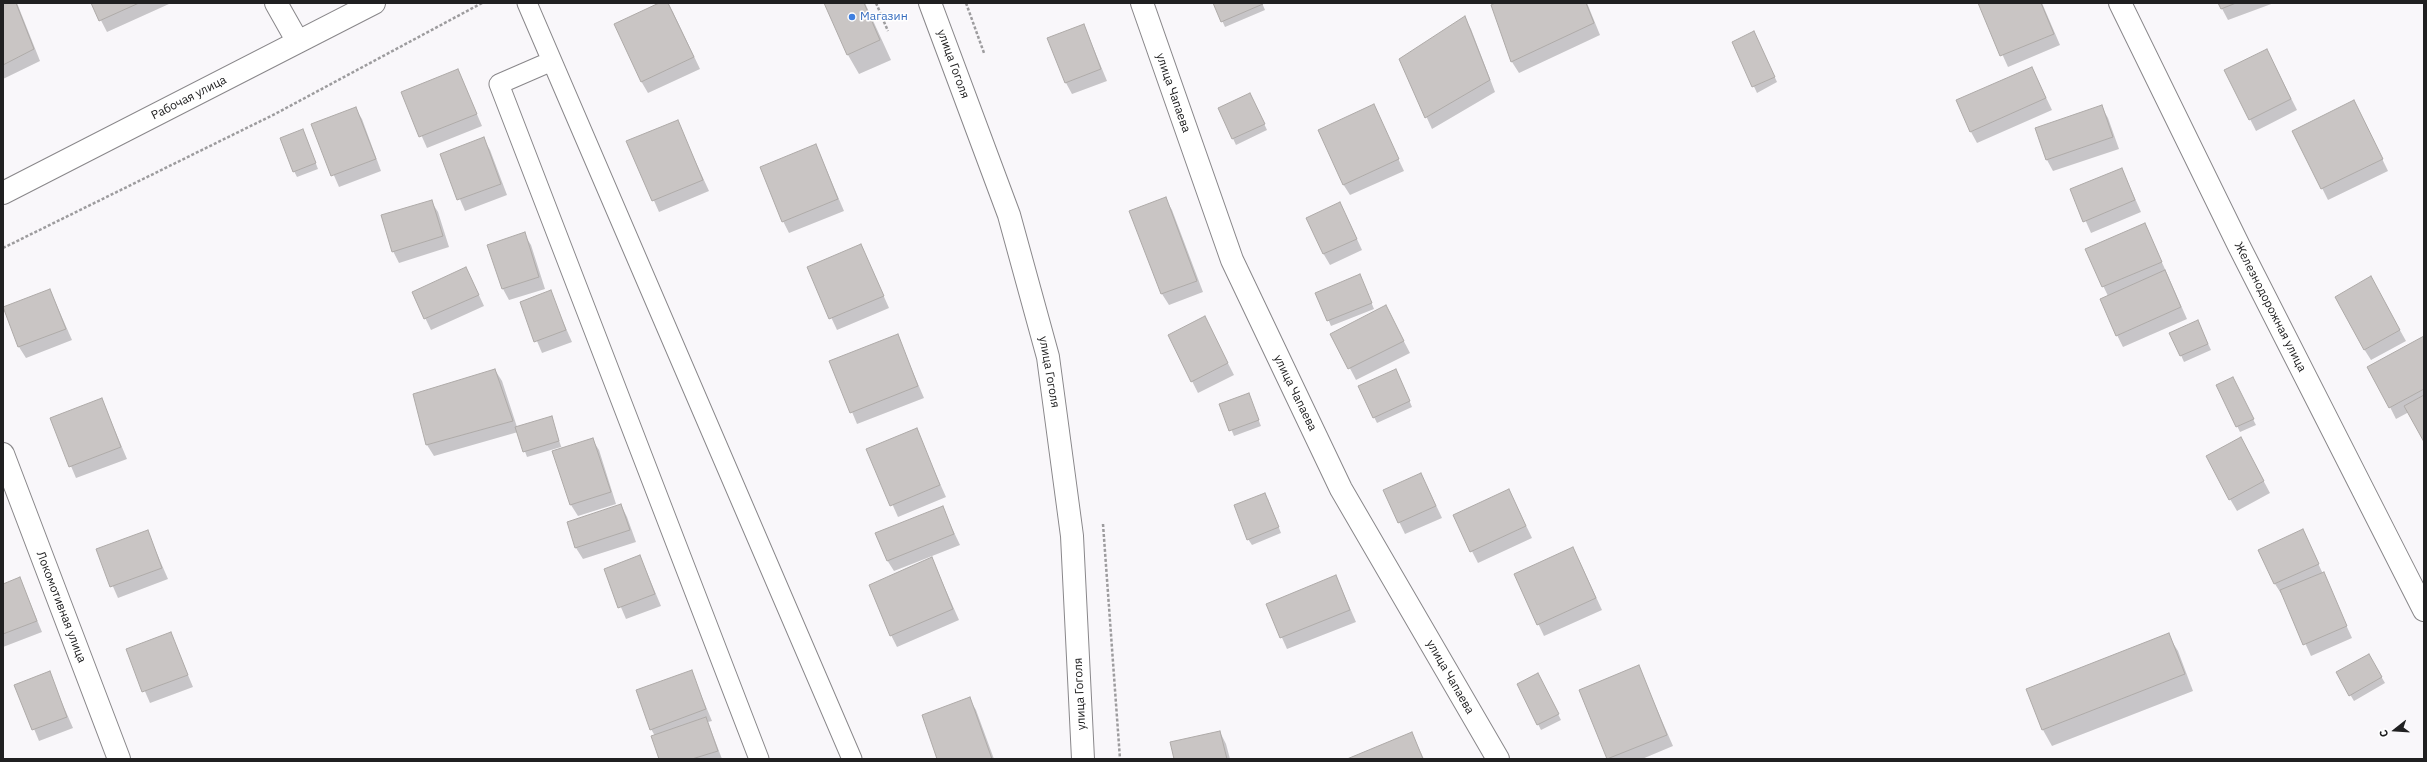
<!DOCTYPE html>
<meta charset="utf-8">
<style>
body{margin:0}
#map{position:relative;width:2427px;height:762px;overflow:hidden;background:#f9f7fa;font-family:"IBM Plex Sans",sans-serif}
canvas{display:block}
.frame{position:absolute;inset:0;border:4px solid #202021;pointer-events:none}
.north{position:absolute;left:2375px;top:710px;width:40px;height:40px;-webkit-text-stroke:3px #fff;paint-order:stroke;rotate:253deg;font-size:11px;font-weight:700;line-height:16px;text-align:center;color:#202021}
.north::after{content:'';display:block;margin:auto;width:14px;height:18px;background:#202021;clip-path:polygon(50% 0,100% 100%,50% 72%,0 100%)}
</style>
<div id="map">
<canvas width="2427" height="762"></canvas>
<div class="frame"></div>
<div class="north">С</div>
</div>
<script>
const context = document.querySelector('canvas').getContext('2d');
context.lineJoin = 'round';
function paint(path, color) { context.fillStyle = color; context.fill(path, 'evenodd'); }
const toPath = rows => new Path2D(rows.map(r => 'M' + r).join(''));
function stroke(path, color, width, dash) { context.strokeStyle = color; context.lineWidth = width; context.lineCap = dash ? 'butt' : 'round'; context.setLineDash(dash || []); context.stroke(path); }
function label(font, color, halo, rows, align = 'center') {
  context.font = font + ' "IBM Plex Sans",sans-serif'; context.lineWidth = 3; context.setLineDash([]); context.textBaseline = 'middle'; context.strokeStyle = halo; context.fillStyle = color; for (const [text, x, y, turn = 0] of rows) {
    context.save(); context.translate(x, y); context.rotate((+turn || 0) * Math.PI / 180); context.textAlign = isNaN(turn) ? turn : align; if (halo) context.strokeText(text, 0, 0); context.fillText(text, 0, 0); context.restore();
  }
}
paint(toPath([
 [3,3,17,3,40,61,3,79],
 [92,3,168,3,169,4,107,32],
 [662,3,668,3,673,12,700,69,648,93,641,81],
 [825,3,865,3,891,60,859,74,848,55],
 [1214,3,1262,3,1265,10,1225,27],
 [1497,3,1587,3,1600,35,1519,73,1512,62,1492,5],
 [1979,3,2042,3,2060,45,2008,67],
 [2219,3,2274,3,2228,20],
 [1465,18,1471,29,1495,92,1432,129,1400,59],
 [1084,25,1107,81,1072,94,1066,83],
 [1757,38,1777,82,1757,93,1733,42],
 [2273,62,2297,110,2256,131,2250,119],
 [2032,68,2052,110,1977,143,1971,132],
 [458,70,482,126,427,148,402,92],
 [1253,100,1267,130,1236,145,1219,109],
 [1373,105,1404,171,1350,195,1343,184],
 [2101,106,2108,118,2119,149,2053,171,2047,160,2036,129],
 [355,108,362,119,381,171,339,187,312,125],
 [2360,113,2388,171,2328,200,2294,132],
 [677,121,709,191,659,212,628,142],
 [303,130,318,169,297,177,294,171],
 [483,138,490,150,507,195,465,211,441,155],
 [816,145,844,211,789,233,783,221],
 [2122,169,2141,212,2091,233,2072,190],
 [1165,198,1172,210,1203,292,1169,305,1162,294,1131,212],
 [431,201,438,212,449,247,399,263,393,251],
 [1346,215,1362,250,1330,265,1323,253],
 [2145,224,2187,319,2123,347,2117,335,2108,296,2086,250],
 [524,234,531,245,545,289,509,300,503,289],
 [861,245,889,308,837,330,808,268],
 [1360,275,1374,309,1331,326,1317,293],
 [472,280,484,306,431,330,413,293],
 [2377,289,2406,341,2371,360,2364,349],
 [50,290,72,340,26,358,19,347],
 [550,292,572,342,542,353,521,303],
 [1386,307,1410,353,1356,380,1332,334],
 [1205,318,1234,375,1198,393,1192,381],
 [2200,326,2211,350,2184,362,2171,333],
 [897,335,924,398,857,424,831,361],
 [2424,337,2424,440,2409,412,2396,419,2390,407],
 [495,370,502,381,517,427,551,417,562,449,592,439,599,450,616,504,578,516,571,505,554,451,562,449,561,447,527,457,518,432,434,456,427,445,414,395],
 [1399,376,1412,407,1377,423,1374,417],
 [2234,382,2256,425,2240,432,2217,385],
 [1248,394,1261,426,1234,436,1221,405],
 [102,400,127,459,76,478,51,419],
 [916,430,946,497,898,517,868,450],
 [2247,450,2270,493,2237,511,2230,499],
 [1427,486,1442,518,1405,534,1384,491],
 [1509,490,1532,538,1478,563,1454,516],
 [1268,499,1281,533,1252,545,1248,539],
 [621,505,627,517,636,542,583,559,576,548],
 [942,507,960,545,894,571,887,560],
 [2303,530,2352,638,2311,656,2283,595,2282,595,2275,584,2259,550],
 [147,531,168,579,118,598,97,550],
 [640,556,661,606,626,619,605,570],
 [932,559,959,620,897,647,891,635],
 [1579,560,1602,610,1544,636,1515,575],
 [1336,576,1356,622,1287,649,1267,604],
 [20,578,42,632,3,647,3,585],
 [171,634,193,687,150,703,127,650],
 [2168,635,2178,651,2193,691,2052,746,2043,730,2027,690],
 [2369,656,2385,683,2354,701,2337,673],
 [1638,666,1673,746,1642,759,1608,759,1580,690],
 [691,671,712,721,708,722,722,759,660,759,655,736,651,729],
 [49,673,73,728,39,741,16,685],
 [1541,680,1561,720,1541,730,1538,724],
 [969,698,976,710,994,759,938,759],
 [1220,732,1226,744,1230,759,1175,759],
 [1412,734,1424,759,1349,759]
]), '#0003');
const building = toPath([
 [3,3,16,3,34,49,3,65,3,3],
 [91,3,139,3,99,21,91,3],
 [659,3,668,3,694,57,641,82,614,24,659,3],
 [824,3,864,3,880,40,847,55,824,3],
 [1213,3,1262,3,1263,4,1221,22,1213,3],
 [1495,3,1586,3,1594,23,1511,62,1491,5,1495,3],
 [1978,3,2041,3,2054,34,2000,56,1978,3],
 [2218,3,2236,3,2221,9,2218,3],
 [1465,16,1490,80,1425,118,1399,59,1465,16],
 [1084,24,1101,69,1065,83,1047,38,1084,24],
 [1754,31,1775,77,1752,87,1732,42,1754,31],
 [2267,49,2291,99,2249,120,2224,70,2267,49],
 [2032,67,2046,98,1970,132,1956,100,2032,67],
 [458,69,477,114,419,137,401,92,458,69],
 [1250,93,1265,124,1232,139,1218,108,1250,93],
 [2354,100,2383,159,2321,189,2292,131,2354,100],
 [1374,104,1399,159,1343,185,1318,130,1374,104],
 [2102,105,2113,137,2046,160,2035,128,2102,105],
 [356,107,376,159,331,176,311,124,356,107],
 [678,120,703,180,652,201,626,141,678,120],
 [303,129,316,163,293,172,280,138,303,129],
 [484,137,501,184,457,200,440,154,484,137],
 [816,144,838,199,782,222,760,167,816,144],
 [2122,168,2135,200,2083,222,2070,189,2122,168],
 [1166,197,1197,281,1161,294,1129,211,1166,197],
 [432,200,443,236,392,252,381,215,432,200],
 [1340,202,1357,239,1323,254,1306,218,1340,202],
 [2145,223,2162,262,2102,287,2085,249,2145,223],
 [525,232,539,277,502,289,487,245,525,232],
 [861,244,884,296,829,319,807,267,861,244],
 [466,267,479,295,424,319,412,292,466,267],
 [2165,270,2181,307,2116,336,2100,299,2165,270],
 [1360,274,1372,303,1327,321,1315,293,1360,274],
 [2371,276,2400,330,2364,350,2335,297,2371,276],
 [50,289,66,329,18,347,3,307,50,289],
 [551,290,566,330,534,342,520,302,551,290],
 [1386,305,1404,341,1348,369,1330,334,1386,305],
 [1205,316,1228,363,1191,382,1168,335,1205,316],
 [2198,320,2208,344,2180,356,2169,333,2198,320],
 [898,334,918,386,850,413,829,361,898,334],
 [2424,336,2424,389,2389,408,2367,367,2424,336],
 [495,369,513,421,426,445,413,394,495,369],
 [1396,369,1410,401,1373,418,1358,386,1396,369],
 [2233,377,2254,419,2236,427,2216,385,2233,377],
 [1249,393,1259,420,1229,431,1219,404,1249,393],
 [2424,395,2424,442,2404,406,2424,395],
 [102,398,121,447,69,467,50,418,102,398],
 [552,416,559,441,523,452,515,427,552,416],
 [917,428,940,485,890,506,866,449,917,428],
 [2241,437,2264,481,2229,500,2206,456,2241,437],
 [593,438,611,492,570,505,552,451,593,438],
 [1421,473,1436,506,1398,523,1383,490,1421,473],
 [1509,489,1526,526,1470,552,1453,515,1509,489],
 [1265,493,1279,527,1247,540,1234,505,1265,493],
 [621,504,630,530,575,548,567,522,621,504],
 [943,506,954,534,887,561,875,533,943,506],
 [2303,529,2319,564,2274,584,2258,550,2303,529],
 [148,530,162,568,110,587,96,549,148,530],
 [1573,547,1596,598,1537,625,1514,574,1573,547],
 [640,555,655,594,618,608,604,569,640,555],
 [932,557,953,609,890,636,869,585,932,557],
 [2324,572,2347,626,2303,645,2280,590,2324,572],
 [1336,575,1350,610,1280,638,1266,604,1336,575],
 [20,577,37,621,3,634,3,584,20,577],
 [171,632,188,675,142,692,126,649,171,632],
 [2169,633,2185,674,2042,730,2026,689,2169,633],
 [2369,654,2382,677,2349,696,2336,672,2369,654],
 [1639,665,1667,735,1607,759,1579,690,1639,665],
 [692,670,706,709,650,730,636,690,692,670],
 [50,671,67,717,32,730,14,685,50,671],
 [1538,673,1559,714,1537,725,1517,684,1538,673],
 [970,697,992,759,937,759,922,715,970,697],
 [706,717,718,751,692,759,659,759,651,736,706,717],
 [1220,731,1227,759,1174,759,1170,742,1220,731],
 [1412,732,1423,759,1347,759,1412,732]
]);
paint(building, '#c9c5c4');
stroke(building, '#aeaaa8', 1);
const service = toPath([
 [527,3,852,759],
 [552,61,499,84,759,759]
]);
const minor = toPath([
 [276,3,298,42],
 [1142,3,1232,260,1341,489,1498,759],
 [2120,3,2239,246,2424,610],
 [3,193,374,3],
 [3,454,119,759]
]);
const secondary = toPath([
 [930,3,1009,215,1048,357,1072,536,1083,759]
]);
stroke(service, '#89878a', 21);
stroke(minor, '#89878a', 24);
stroke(secondary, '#89878a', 24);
stroke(toPath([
 [876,3,888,31],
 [966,3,984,53],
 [3,248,275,114,482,3],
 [1103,524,1120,759]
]), '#9d9c9e', 2.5, [3, 2]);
stroke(service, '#fff', 19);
stroke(minor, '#fff', 22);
stroke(secondary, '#fff', 22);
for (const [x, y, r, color] of [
 [852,17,4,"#3f7fe0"]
]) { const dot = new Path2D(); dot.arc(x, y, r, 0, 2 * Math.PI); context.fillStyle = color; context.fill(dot); stroke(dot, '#fff', 1.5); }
label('12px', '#366cbe', '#fff', [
 ["Магазин",860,17]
], 'left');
label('12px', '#202021', '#fff', [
 ["улица Гоголя",953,64,70],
 ["улица Чапаева",1173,93,71],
 ["Рабочая улица",189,98,-27],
 ["Железнодорожная улица",2270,307,63],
 ["улица Гоголя",1049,372,80],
 ["улица Чапаева",1295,393,64],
 ["Локомотивная улица",61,607,69],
 ["улица Чапаева",1450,677,60],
 ["улица Гоголя",1080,694,-93]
]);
</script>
